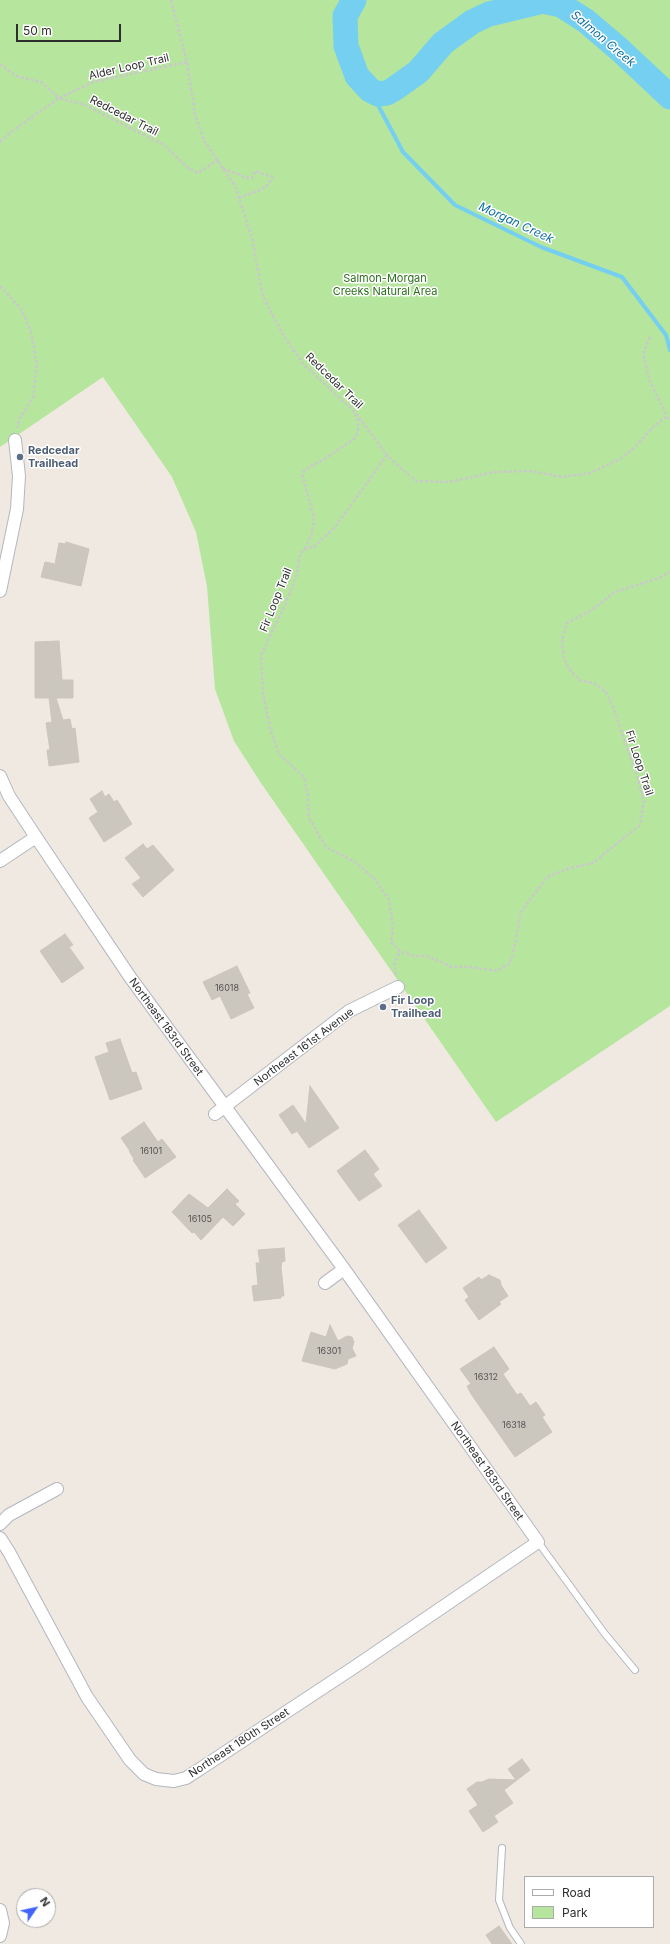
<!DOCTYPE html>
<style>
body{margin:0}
#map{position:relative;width:670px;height:1944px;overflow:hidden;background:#efe9e1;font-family:Inter,sans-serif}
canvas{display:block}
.legend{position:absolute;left:524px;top:1876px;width:130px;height:52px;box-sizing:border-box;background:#fff;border:1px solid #ababab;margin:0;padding:5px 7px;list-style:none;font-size:12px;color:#2e2e2e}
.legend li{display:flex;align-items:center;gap:8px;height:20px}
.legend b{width:20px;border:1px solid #ababab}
.north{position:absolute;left:16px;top:1888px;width:40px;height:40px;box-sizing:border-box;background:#fff;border:1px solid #ababab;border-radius:50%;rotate:56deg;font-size:11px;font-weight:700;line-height:16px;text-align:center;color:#2e2e2e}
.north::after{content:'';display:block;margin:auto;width:14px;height:18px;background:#4264fb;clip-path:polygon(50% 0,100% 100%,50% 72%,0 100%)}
.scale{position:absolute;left:16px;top:24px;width:105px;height:18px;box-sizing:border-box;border:2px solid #2e2e2e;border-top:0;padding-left:5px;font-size:12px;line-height:14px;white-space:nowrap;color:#2e2e2e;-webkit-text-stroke:3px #fff;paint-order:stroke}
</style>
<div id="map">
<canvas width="670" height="1944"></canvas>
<ul class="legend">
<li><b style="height:5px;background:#fff"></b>Road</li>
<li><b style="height:11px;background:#b6e59e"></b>Park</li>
</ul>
<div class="north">N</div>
<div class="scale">50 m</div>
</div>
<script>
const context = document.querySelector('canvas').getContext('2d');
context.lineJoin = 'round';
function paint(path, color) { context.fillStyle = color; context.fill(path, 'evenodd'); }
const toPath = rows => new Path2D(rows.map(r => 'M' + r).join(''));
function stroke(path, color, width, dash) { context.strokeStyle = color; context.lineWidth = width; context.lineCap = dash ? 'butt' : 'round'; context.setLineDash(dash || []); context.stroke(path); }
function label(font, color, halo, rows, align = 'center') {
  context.font = font + ' Inter,sans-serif'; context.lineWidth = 3; context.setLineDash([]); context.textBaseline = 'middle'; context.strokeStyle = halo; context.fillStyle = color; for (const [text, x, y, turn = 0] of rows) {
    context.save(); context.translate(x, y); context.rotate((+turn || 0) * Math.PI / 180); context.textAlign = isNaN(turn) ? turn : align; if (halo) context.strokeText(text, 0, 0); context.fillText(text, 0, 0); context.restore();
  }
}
paint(toPath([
 [0,0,670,0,670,1006,496,1122,261,783,234,741,215,689,207,586,196,532,172,477,103,377,0,447]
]), '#b6e59e');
stroke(toPath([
 [370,90,403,152,455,205,541,247,622,277,666,335,670,350]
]), '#75cff0', 4);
stroke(toPath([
 [354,0,345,16,346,46,357,76,370,90,378,94,387,93,394,89,418,72,443,43,472,22,489,14,543,1,561,5,586,21,620,50,670,97]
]), '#75cff0', 25);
const building = toPath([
 [66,542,89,549,81,586,41,577,45,562,55,564,59,543,66,544,66,542],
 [59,641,62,680,73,680,73,698,56,698,63,720,70,719,72,729,75,728,79,762,49,766,47,750,50,750,46,723,52,722,49,698,35,698,35,642,59,641],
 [102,791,105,797,109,794,114,802,117,800,132,824,104,842,89,818,98,812,90,799,102,791],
 [143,844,147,849,153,845,174,870,143,897,132,884,141,878,125,858,143,844],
 [65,934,73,945,69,947,84,968,62,983,40,951,65,934],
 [237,966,250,993,247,994,254,1008,231,1019,220,996,212,1000,203,982,237,966],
 [120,1039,132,1073,136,1072,142,1089,110,1100,95,1057,109,1052,106,1043,120,1039],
 [310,1086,339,1128,309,1148,297,1131,292,1134,279,1115,293,1105,306,1124,310,1086],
 [144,1122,158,1142,162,1139,176,1157,145,1178,133,1160,134,1159,129,1151,130,1151,121,1138,144,1122],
 [365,1150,379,1169,373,1174,382,1186,359,1201,337,1171,365,1150],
 [227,1189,239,1201,235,1204,245,1214,233,1226,223,1217,201,1240,194,1232,192,1233,172,1212,189,1194,208,1208,227,1189],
 [419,1210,447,1248,426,1263,398,1225,419,1210],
 [284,1248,285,1261,282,1262,281,1267,284,1296,281,1296,281,1298,254,1301,252,1286,258,1285,256,1263,260,1263,258,1250,284,1248],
 [489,1275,500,1280,501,1285,508,1296,499,1302,501,1304,479,1320,465,1300,469,1297,463,1288,479,1277,481,1280,489,1275],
 [330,1325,338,1341,347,1336,352,1337,354,1342,352,1348,356,1356,348,1359,347,1364,335,1369,302,1361,311,1332,326,1337,330,1325],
 [494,1347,509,1369,503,1374,517,1395,521,1393,530,1406,536,1402,545,1415,542,1417,552,1432,515,1457,471,1394,467,1386,471,1384,460,1369,494,1347],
 [522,1759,530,1770,504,1790,513,1803,494,1816,498,1822,483,1832,469,1811,478,1805,467,1789,477,1782,482,1782,489,1779,516,1780,508,1769,522,1759],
 [499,1926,512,1944,492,1944,486,1935,499,1926]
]);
paint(building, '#cbc7bf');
stroke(building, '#cbc5ba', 1);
const service = toPath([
 [538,1542,605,1634,635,1670],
 [502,1848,499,1900,510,1928,521,1944]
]);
const minor = toPath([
 [0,591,17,509,19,476,15,440],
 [0,776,9,796,36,837,130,977,344,1269,538,1542,356,1666,203,1767,186,1778,174,1781,156,1779,144,1774,130,1760,87,1697,9,1552,0,1538],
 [0,861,36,837],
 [215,1114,349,1011,398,987],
 [325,1283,344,1269],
 [0,1524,9,1515,57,1489],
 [0,1910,3,1923,0,1936]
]);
stroke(service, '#b4b7c1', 8);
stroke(minor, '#b4b7c1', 14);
stroke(toPath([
 [171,0,187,62,195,115,205,142,235,186,252,238,263,297,285,338,304,365,354,411,387,455,402,469,416,481,450,482,494,472,530,471,562,477,590,473,620,459,634,448,653,427,662,420,667,417,670,419],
 [0,64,16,76,41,82,59,98,93,82,187,62],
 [0,142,11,132,59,98,85,105,164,145,188,168,198,173,218,160],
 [223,168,247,178,252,178,255,171,272,177,269,184,260,190,239,198],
 [0,286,21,309,31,332,37,366,33,397,20,418,17,428],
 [650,337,643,354,649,379,667,417],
 [387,455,335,527,315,546,305,549,300,553,297,574,285,605,261,655,263,693,270,728,279,754,304,777,308,797,309,818,326,847,355,862,375,879,389,900,393,927,391,942,400,951,413,956,427,956,452,967,470,967,497,971,509,964,512,958,521,912,547,877,570,868,593,863,640,825,644,801,638,779,613,707,606,692,594,683,581,681,571,672,564,659,562,640,567,623,590,611,615,592,659,578,670,572],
 [305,549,312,533,314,518,302,474,306,469,326,458,355,438,358,432,358,422,355,413],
 [396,975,394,965,400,951]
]), '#c9c9c9', 2.5, [3, 2]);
stroke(service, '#fff', 6);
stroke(minor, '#fff', 12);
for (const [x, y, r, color] of [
 [20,457,4,"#5c6f8a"],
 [383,1007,4,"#5c6f8a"]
]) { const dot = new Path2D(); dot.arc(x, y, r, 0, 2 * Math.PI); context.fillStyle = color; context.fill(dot); stroke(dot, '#fff', 1.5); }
label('9px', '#555452', null, [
 ["16018",227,988],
 ["16101",151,1151],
 ["16105",200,1219],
 ["16301",329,1351],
 ["16312",486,1377],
 ["16318",514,1425]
]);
label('11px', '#2e2e2e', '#fff', [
 ["Alder Loop Trail",129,67,-13],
 ["Redcedar Trail",124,116,27],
 ["Redcedar Trail",334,381,44],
 ["Fir Loop Trail",276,600,-68],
 ["Fir Loop Trail",639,763,72],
 ["Northeast 183rd Street",166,1027,54],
 ["Northeast 161st Avenue",304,1047,-37],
 ["Northeast 183rd Street",487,1471,55],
 ["Northeast 180th Street",239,1743,-33]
]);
label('11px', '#2c6e1b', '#fff', [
 ["Salmon-Morgan",385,279],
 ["Creeks Natural Area",385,292]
]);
label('bold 11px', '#4e5e75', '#fff', [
 ["Redcedar",28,451],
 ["Trailhead",28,464],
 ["Fir Loop",391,1001],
 ["Trailhead",391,1014]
], 'left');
label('italic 12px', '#0d6fa3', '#fff', [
 ["Salmon Creek",603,39,40],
 ["Morgan Creek",516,223,25]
]);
</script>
